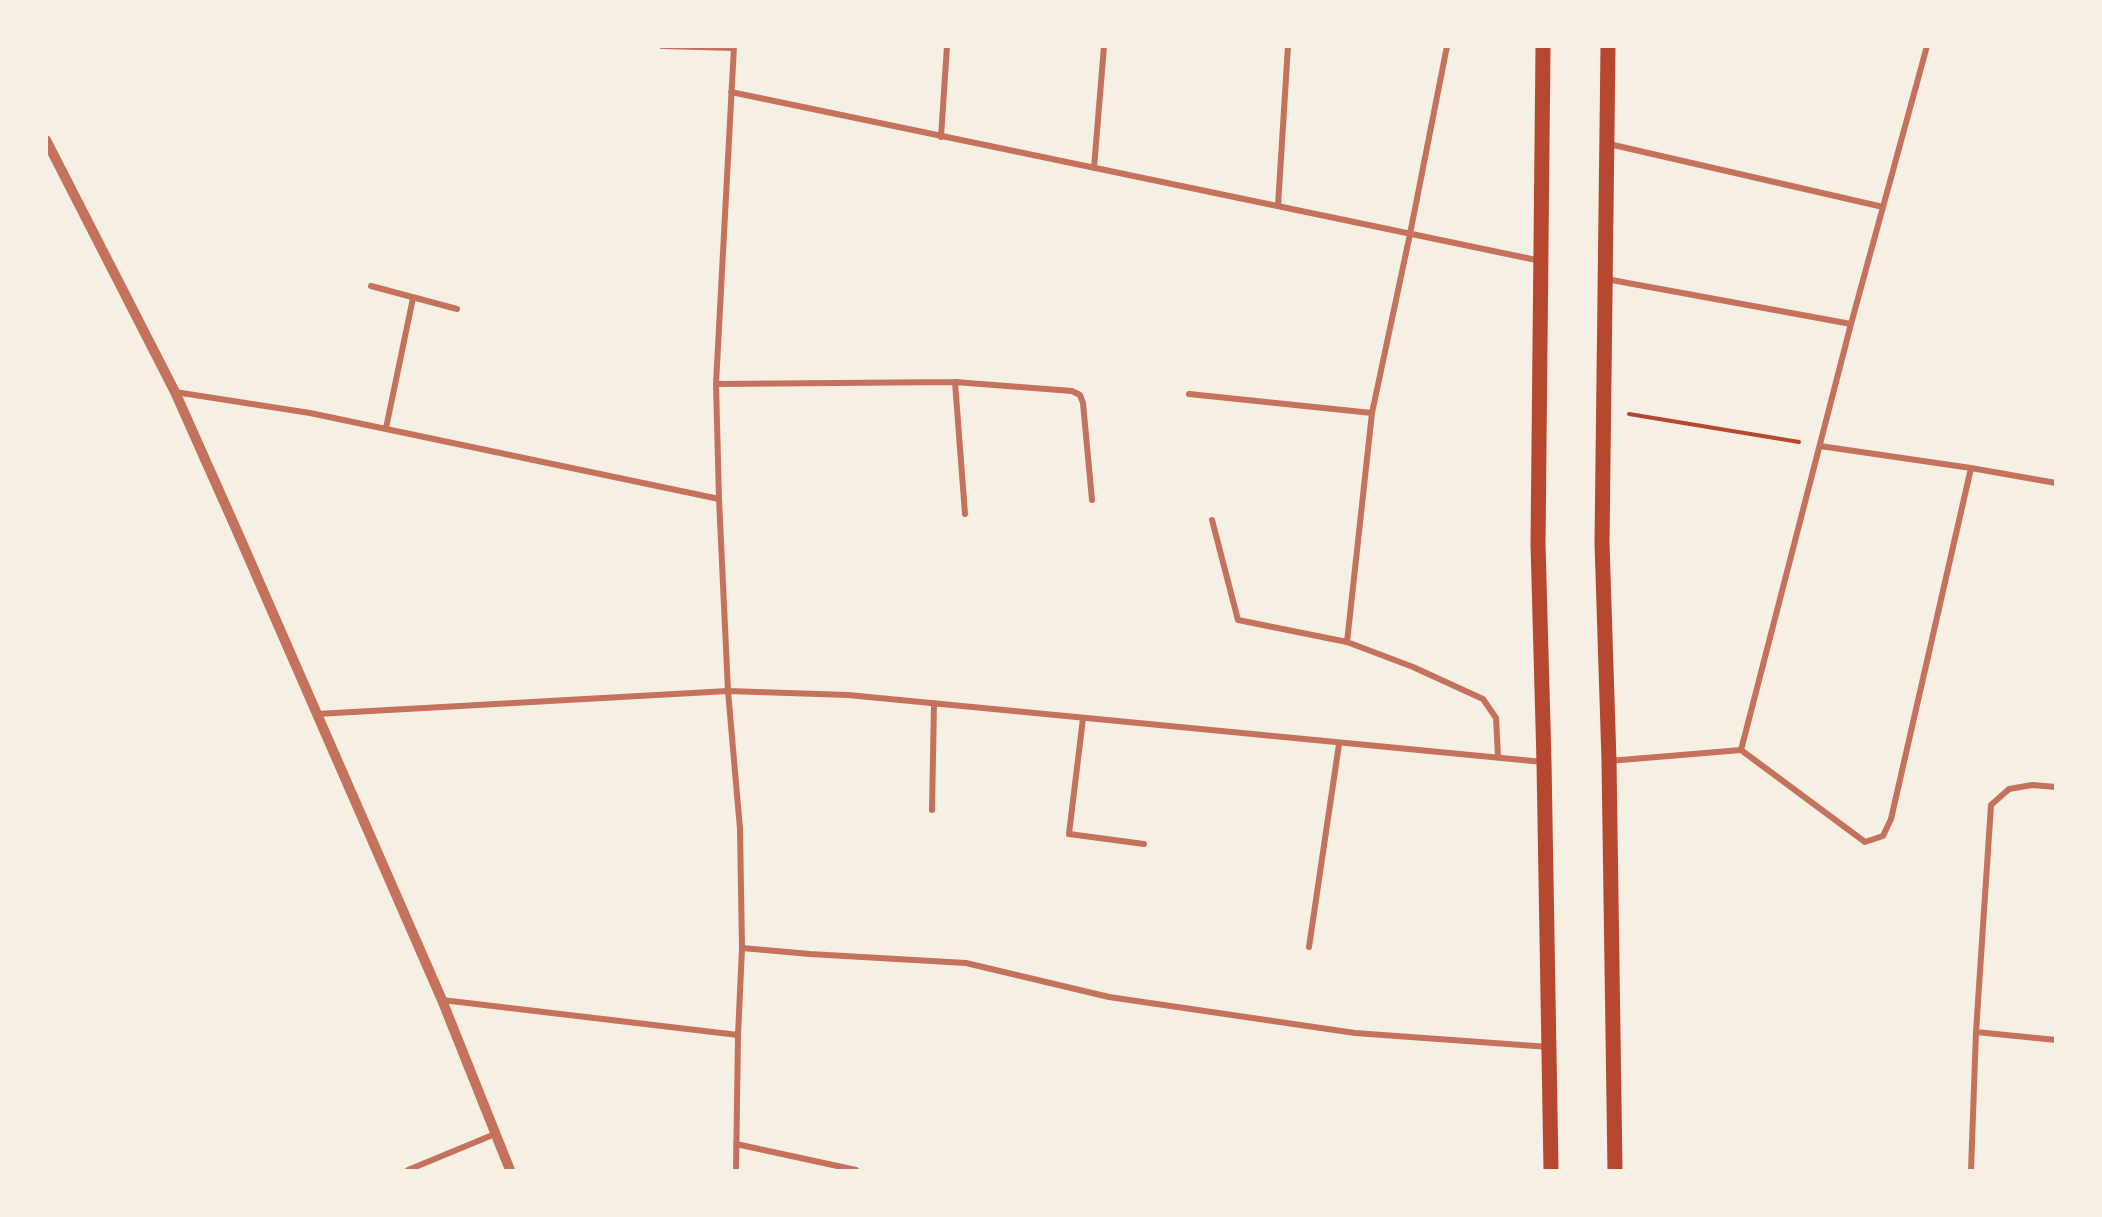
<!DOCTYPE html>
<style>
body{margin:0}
#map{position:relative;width:2102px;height:1217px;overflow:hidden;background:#f6efe4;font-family:"Space Grotesk",sans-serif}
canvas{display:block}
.frame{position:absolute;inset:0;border:48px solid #f6efe4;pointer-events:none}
</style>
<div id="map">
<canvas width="2102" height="1217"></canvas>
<div class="frame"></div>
</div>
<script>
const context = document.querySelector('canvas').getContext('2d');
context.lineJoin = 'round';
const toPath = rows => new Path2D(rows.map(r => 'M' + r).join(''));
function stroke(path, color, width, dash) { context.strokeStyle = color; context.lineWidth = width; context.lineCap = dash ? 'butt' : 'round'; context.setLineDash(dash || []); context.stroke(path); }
stroke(toPath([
 [1629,414,1799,442]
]), '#b5482f', 4);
stroke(toPath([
 [662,46,734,48],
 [734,46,716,384,719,499,728,691,740,829,742,948,738,1035,736,1170],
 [731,92,1541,261],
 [941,137,947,46],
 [1609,144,1883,207],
 [1094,168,1104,46],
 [1278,206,1288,46],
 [1606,279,1851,324],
 [371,286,457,309],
 [955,382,965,514],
 [716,384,955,382,1072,391,1080,395,1083,403,1092,500],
 [175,392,310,413,719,499],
 [1189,394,1372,413,1410,234,1447,46],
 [386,428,413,298],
 [1820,446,1971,468,2056,483],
 [1212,520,1238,620,1347,642,1413,667,1483,699,1496,718,1498,757],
 [1347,642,1372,413],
 [317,714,728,691,848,695,1543,762],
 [1083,718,1069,834,1144,844],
 [1741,750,1865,842,1883,836,1891,819,1971,468],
 [1609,761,1741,750,1851,324,1927,46],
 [932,810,934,703],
 [1309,947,1339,744],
 [742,948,810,954,966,963,1109,997,1355,1033,1549,1047],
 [442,1000,738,1035],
 [1976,1032,2056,1040],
 [736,1144,856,1170],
 [408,1170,495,1134],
 [1971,1170,1976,1032,1991,805,2009,789,2032,785,2056,787]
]), '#c5725c', 6);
stroke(toPath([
 [46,140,175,392,237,531,442,1000,510,1170]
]), '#c5725c', 10);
stroke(toPath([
 [1543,46,1538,544,1544,762,1551,1170],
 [1608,46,1602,543,1609,761,1615,1170]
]), '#b5482f', 15);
</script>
